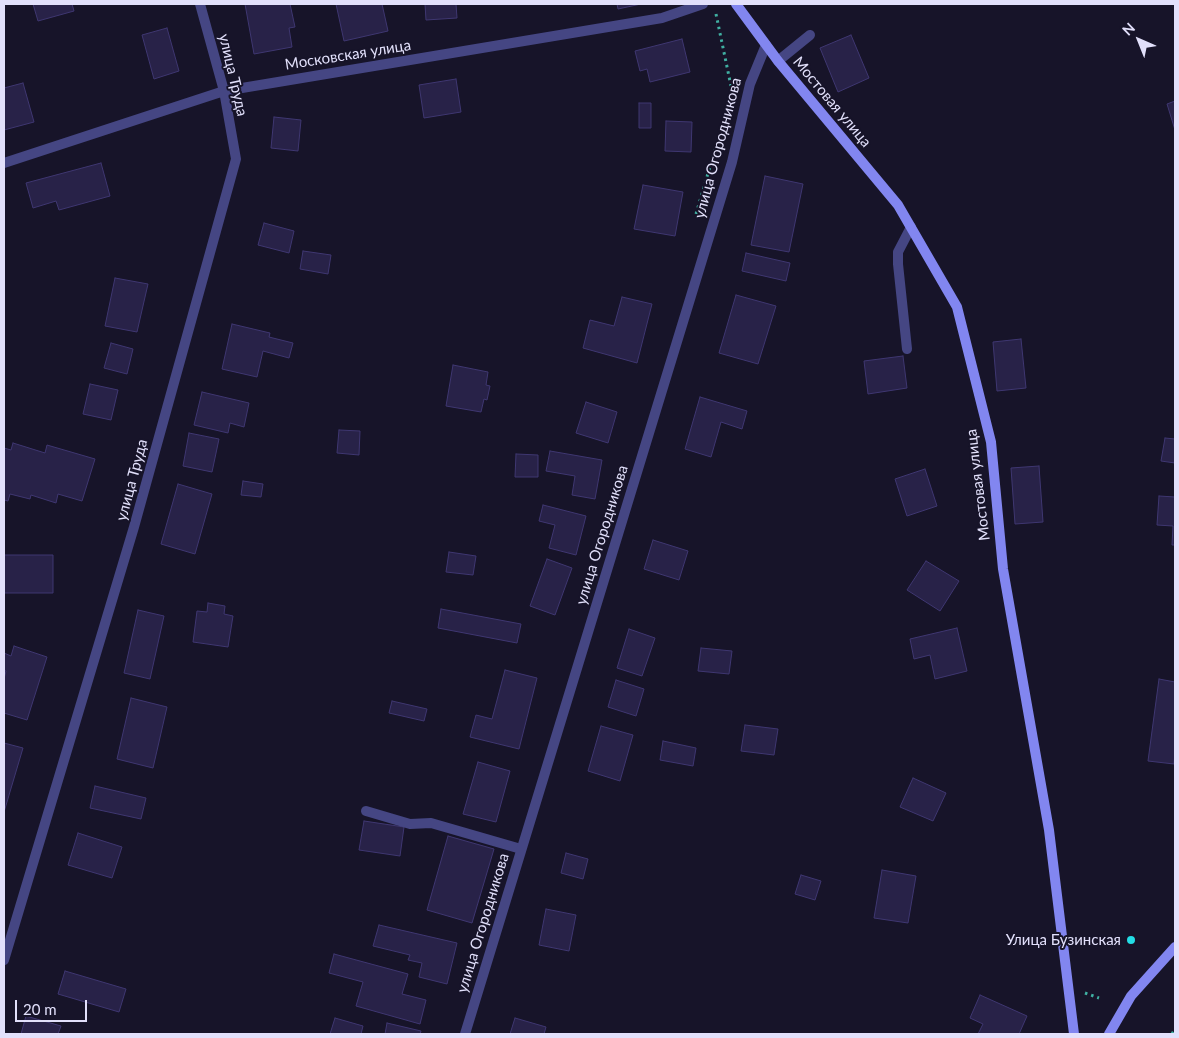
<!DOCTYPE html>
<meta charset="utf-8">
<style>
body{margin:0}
#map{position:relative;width:1179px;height:1038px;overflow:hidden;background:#171429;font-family:Lato,sans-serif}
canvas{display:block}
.frame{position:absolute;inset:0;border:5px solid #e2e0fb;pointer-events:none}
.north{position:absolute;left:1114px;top:15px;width:50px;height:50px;-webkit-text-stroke:4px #171429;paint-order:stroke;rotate:316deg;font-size:14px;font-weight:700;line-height:20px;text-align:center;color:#e2e0fb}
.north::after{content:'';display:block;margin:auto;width:18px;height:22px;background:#e2e0fb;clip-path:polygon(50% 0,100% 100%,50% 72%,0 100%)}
.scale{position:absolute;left:15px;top:1000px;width:72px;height:22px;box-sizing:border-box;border:2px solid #e2e0fb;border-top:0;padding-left:6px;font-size:15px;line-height:18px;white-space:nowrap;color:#e2e0fb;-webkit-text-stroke:4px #171429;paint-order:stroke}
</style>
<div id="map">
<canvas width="1179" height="1038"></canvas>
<div class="frame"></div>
<div class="north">N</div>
<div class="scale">20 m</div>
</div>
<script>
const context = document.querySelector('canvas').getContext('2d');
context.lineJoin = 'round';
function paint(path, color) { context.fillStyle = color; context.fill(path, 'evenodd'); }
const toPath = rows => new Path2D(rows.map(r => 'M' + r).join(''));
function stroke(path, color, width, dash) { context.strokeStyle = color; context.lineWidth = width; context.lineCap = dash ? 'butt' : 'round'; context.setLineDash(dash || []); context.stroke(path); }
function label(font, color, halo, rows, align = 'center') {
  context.font = font + ' Lato,sans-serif'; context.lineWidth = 4; context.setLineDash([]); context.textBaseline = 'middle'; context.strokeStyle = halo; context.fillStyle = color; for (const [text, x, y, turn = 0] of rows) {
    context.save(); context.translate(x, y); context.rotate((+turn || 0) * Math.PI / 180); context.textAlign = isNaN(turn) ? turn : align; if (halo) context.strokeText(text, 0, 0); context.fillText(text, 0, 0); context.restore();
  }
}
const building = toPath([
 [33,4,72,4,74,11,38,21,33,4],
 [245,4,290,4,295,27,289,28,292,47,254,54,245,4],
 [336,4,382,4,388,31,344,41,336,4],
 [425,4,456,4,457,18,426,20,425,4],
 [617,4,641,4,618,9,617,4],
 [167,28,179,71,154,79,142,35,167,28],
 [851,35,869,78,838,92,820,48,851,35],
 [682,39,690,72,650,82,647,69,640,71,635,51,682,39],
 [456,79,461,112,424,118,419,85,456,79],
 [23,83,34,122,4,130,4,88,23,83],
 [1175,101,1175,130,1167,104,1175,101],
 [639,103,651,103,651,128,639,128,639,103],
 [274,117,301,120,298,151,271,148,274,117],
 [666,121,692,122,691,152,665,151,666,121],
 [101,163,110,196,59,210,56,201,33,208,26,183,101,163],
 [765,176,803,184,789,252,751,245,765,176],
 [643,185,683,192,675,236,634,229,643,185],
 [264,223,294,231,289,253,258,245,264,223],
 [303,251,331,255,328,274,300,269,303,251],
 [746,253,790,263,786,281,742,271,746,253],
 [115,278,148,284,137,332,105,326,115,278],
 [736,295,776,306,758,364,719,353,736,295],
 [622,297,652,304,637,363,583,348,590,320,614,326,622,297],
 [232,324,270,333,269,337,293,343,289,358,263,351,257,377,222,369,232,324],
 [1021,339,1026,388,997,391,993,342,1021,339],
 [111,343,133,349,127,374,104,368,111,343],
 [903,356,907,388,868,394,864,361,903,356],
 [453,365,488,372,486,385,490,386,487,400,484,399,481,412,446,406,453,365],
 [90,384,118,390,111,420,83,414,90,384],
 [202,392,249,403,244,427,230,423,228,433,194,425,202,392],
 [700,397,747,411,742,429,721,422,711,457,685,449,700,397],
 [586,402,617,412,608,443,576,433,586,402],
 [339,430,360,431,359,455,337,453,339,430],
 [189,433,219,439,212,472,183,466,189,433],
 [1165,438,1175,439,1175,463,1161,461,1165,438],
 [13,443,45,453,47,445,95,459,82,501,58,494,56,503,31,495,30,499,10,494,8,501,4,500,4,448,11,450,13,443],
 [550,451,602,460,595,499,572,495,575,476,546,471,550,451],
 [516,454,538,455,538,477,515,477,516,454],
 [1039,466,1043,522,1015,524,1011,468,1039,466],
 [925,469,937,506,907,516,895,479,925,469],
 [243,481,263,484,261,497,241,495,243,481],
 [178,484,212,494,195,554,161,544,178,484],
 [1159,496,1175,497,1175,545,1172,545,1173,526,1157,525,1159,496],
 [543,505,586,516,576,555,549,548,555,525,539,521,543,505],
 [653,540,688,551,679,580,644,569,653,540],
 [449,552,476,556,473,575,446,572,449,552],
 [4,555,53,555,53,593,4,593,4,555],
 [547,559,572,568,555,615,530,606,547,559],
 [926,561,959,581,940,611,907,590,926,561],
 [208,603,225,606,224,614,233,616,228,647,193,642,197,611,207,612,208,603],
 [441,609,521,624,517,643,438,628,441,609],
 [138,610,164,616,150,679,124,673,138,610],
 [957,628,967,671,935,679,930,655,914,659,910,639,957,628],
 [629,629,655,638,642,676,617,668,629,629],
 [14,646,47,657,27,720,4,713,4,679,6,671,4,670,4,653,11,656,14,646],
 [701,648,732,651,729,674,698,671,701,648],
 [505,670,537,678,519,749,470,737,476,715,492,719,505,670],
 [1159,679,1175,682,1175,752,1174,764,1148,761,1159,679],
 [616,680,644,689,636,716,608,707,616,680],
 [131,698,167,707,153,768,117,759,131,698],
 [392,701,427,709,424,721,389,713,392,701],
 [745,725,778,729,774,755,741,751,745,725],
 [601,726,633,735,620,781,588,771,601,726],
 [663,741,696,748,693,766,660,760,663,741],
 [4,743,23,748,4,812,4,743],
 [478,762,510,771,496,822,463,814,478,762],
 [913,778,946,793,933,821,900,807,913,778],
 [95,786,146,798,141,819,90,808,95,786],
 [364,821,404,827,400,856,359,850,364,821],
 [78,833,122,847,112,878,68,865,78,833],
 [448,836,494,849,472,923,427,910,448,836],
 [566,853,588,859,583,879,561,873,566,853],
 [882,870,916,876,908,923,874,918,882,870],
 [801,875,821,881,815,900,795,894,801,875],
 [546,909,576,915,569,951,539,945,546,909],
 [379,925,457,943,447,984,419,977,422,963,408,960,410,955,373,946,379,925],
 [334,954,408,974,402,994,426,1000,420,1024,356,1006,363,982,329,973,334,954],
 [65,971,126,989,119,1012,58,994,65,971],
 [980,995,1027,1016,1019,1034,978,1034,983,1024,970,1018,980,995],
 [26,1016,61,1026,58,1034,21,1034,26,1016],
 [335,1018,363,1026,361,1034,330,1034,335,1018],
 [515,1018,546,1027,544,1034,510,1034,515,1018],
 [387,1023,421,1031,420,1034,385,1034,387,1023]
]);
paint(building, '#282248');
stroke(building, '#3f3771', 1);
stroke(toPath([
 [716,14,731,86],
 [696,214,717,143],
 [1085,993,1099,998],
 [1172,1034,1175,1029]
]), '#40b0a2', 3, [2.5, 4]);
stroke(toPath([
 [778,61,810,35],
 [907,349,898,264,898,252,911,227],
 [366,811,410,824,431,823,521,849]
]), '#454683', 10);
stroke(toPath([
 [4,163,224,91,662,18,703,4],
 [4,960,134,527,236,159,224,91,200,4],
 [465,1034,732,162,750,84,766,45]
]), '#454683', 10);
stroke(toPath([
 [736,4,778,61,898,205,957,307,991,442,1003,569,1049,830,1074,1034],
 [1109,1034,1131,996,1175,947]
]), '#8286f0', 10);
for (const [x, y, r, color] of [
 [1131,940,5,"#23dde5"]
]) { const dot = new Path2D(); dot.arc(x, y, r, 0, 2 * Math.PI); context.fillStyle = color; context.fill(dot); stroke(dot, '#171429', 2); }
label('15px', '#e2e0fb', '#171429', [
 ["Московская улица",348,55,-9],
 ["улица Труда",233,75,77],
 ["Мостовая улица",832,102,50],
 ["улица Огородникова",718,148,-75],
 ["улица Труда",132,480,-75],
 ["Мостовая улица",978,485,-97],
 ["улица Огородникова",602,535,-73],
 ["улица Огородникова",483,923,-73]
]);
label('15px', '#e2e0fb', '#171429', [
 ["Улица Бузинская",1121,940]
], 'right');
</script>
